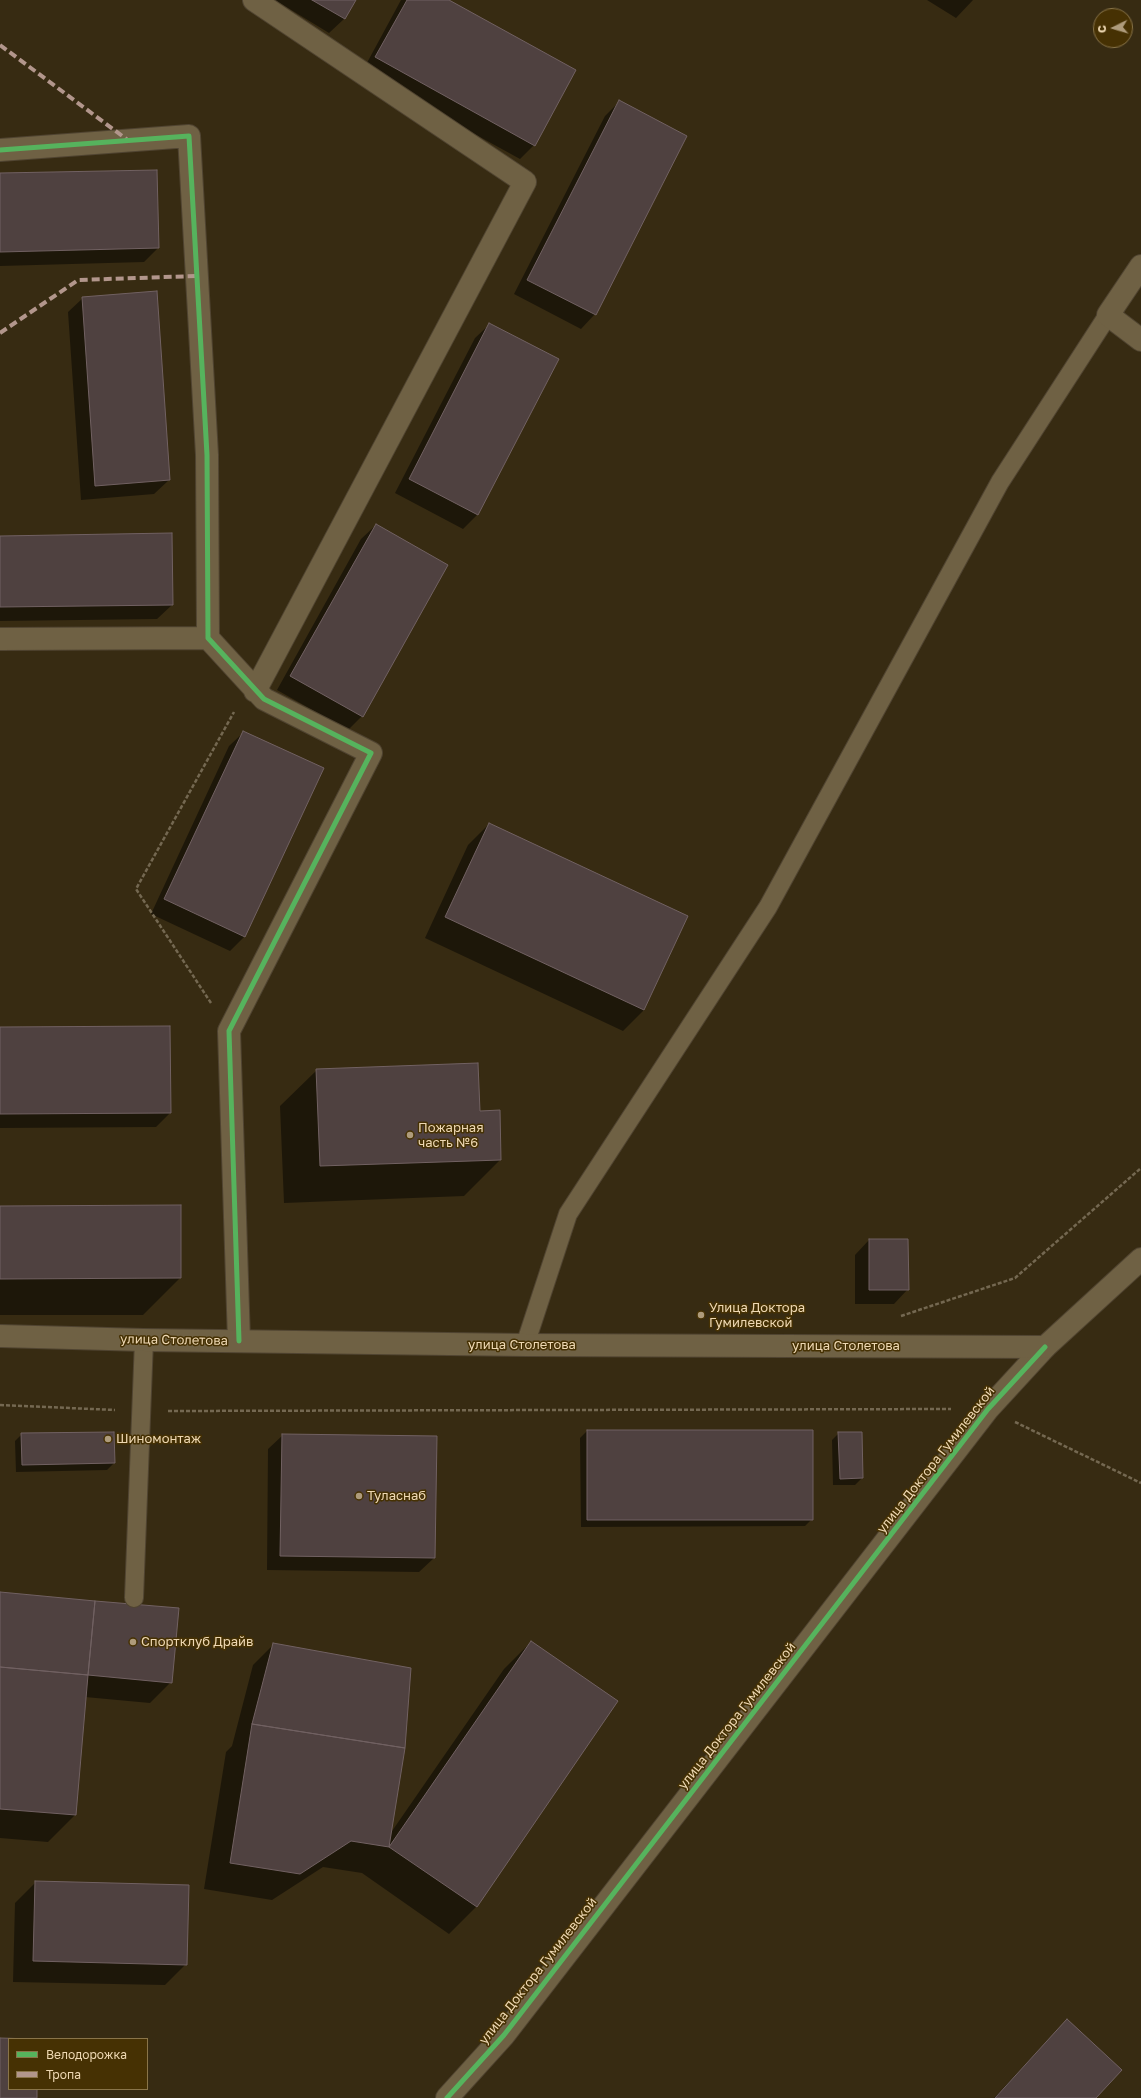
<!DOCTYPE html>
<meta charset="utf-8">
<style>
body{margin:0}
#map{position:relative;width:1141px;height:2098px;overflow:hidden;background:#372b12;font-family:"Golos Text",sans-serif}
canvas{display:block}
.legend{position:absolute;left:8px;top:2038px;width:140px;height:52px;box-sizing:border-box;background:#463103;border:1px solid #897449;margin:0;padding:5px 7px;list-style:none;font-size:12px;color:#eed8b3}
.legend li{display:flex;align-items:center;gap:8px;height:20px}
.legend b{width:20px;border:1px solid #897449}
.north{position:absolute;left:1093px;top:8px;width:40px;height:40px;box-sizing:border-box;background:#463103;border:1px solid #897449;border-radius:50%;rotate:265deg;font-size:11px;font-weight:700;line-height:16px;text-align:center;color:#eed8b3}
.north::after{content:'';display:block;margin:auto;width:14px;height:18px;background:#ae9b7b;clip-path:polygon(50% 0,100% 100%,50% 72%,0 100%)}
</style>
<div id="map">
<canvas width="1141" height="2098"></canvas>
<ul class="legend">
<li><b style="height:5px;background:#56b35d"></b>Велодорожка</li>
<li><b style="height:5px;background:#b2968c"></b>Тропа</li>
</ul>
<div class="north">С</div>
</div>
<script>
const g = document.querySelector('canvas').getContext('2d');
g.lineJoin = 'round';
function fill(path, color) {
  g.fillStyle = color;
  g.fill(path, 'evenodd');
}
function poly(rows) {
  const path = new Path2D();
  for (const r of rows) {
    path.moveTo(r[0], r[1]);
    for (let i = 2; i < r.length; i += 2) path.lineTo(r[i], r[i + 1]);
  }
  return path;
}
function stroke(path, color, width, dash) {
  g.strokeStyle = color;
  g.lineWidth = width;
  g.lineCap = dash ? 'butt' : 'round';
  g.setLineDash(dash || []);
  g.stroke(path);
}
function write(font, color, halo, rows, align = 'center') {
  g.font = font + ' "Golos Text",sans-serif';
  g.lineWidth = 3;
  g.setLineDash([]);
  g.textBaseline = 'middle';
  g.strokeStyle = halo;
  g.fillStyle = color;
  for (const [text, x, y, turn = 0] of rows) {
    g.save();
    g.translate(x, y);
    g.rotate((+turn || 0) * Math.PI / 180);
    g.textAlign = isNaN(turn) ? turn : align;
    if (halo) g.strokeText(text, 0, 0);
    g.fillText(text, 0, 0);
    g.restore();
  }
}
fill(poly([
 [275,0,355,0,344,19,329,33],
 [401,0,447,0,534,145,520,159,362,72],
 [927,0,973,0,956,18],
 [619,102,595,314,581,329,514,294,605,116],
 [156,171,158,248,144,262,0,266,0,174],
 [83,298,169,480,154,494,81,500,68,312],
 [490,324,558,359,477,515,463,529,395,493,475,338],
 [376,525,362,716,348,730,277,690,361,539],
 [0,537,172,605,157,619,0,621],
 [244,732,322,769,244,937,230,951,151,914,229,746],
 [489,824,644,1010,623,1031,425,938,468,845],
 [0,1028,170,1113,156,1127,0,1128],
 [317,1070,500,1160,464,1196,284,1203,280,1106],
 [0,1207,180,1278,143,1315,0,1315],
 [869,1240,908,1289,894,1304,855,1304,855,1255],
 [587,1431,812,1519,805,1526,581,1527,580,1438],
 [839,1433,862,1478,855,1485,833,1485,832,1440],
 [22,1434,114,1463,107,1470,16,1472,15,1441],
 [283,1435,436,1437,434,1558,419,1572,267,1570,268,1449],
 [0,1593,171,1682,150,1703,85,1697,75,1815,48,1842,0,1838],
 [531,1642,617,1701,476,1907,449,1934,362,1873,323,1867,272,1900,204,1889,226,1752,232,1746,253,1665,274,1644,390,1834,504,1669],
 [36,1882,186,1964,165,1985,13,1982,15,1903],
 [1067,2021,1095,2098,994,2098,1046,2042]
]), '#0007');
const building = poly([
 [312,0,356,0,345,19,312,0],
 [407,0,449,0,576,70,535,146,375,57,407,0],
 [619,100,687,136,596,315,527,280,619,100],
 [157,170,159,248,0,252,0,173,157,170],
 [157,291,170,480,95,486,82,297,157,291],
 [489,323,559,359,478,515,409,479,489,323],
 [376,524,448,565,363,717,290,676,376,524],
 [172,533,173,605,0,607,0,536,172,533],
 [243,731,324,768,245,937,164,899,243,731],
 [489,823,688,916,644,1010,445,917,489,823],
 [170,1026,171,1113,0,1114,0,1027,170,1026],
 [478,1063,480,1111,500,1110,501,1160,320,1166,316,1069,478,1063],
 [181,1205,181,1278,0,1279,0,1206,181,1205],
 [869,1239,908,1239,909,1290,869,1290,869,1239],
 [587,1430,813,1430,813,1520,587,1520,587,1430],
 [114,1432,115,1463,22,1465,21,1433,114,1432],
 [838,1432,862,1432,863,1478,840,1479,838,1432],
 [282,1434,437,1436,435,1558,280,1556,282,1434],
 [0,1592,95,1601,88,1675,0,1667,0,1592],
 [95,1601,179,1608,172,1683,88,1675,95,1601],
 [531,1641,618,1701,477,1907,389,1847,531,1641],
 [273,1643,411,1668,405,1748,252,1724,273,1643],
 [0,1667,88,1675,76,1815,0,1809,0,1667],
 [252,1724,405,1748,389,1847,351,1841,300,1874,230,1863,252,1724],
 [35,1881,189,1885,187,1965,33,1961,35,1881],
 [1067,2019,1122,2070,1096,2098,995,2098,1067,2019],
 [0,2038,32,2039,9,2039,9,2089,37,2089,37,2098,0,2098,0,2038]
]);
fill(building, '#4f4140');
stroke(building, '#716162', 1);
const service = poly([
 [525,1345,568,1214,768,907,1000,482,1108,315],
 [134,1598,144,1340]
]);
const minor = poly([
 [254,0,525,182,255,691],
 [0,150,189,136,207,455,208,638,264,699,371,753,229,1031,239,1341],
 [1141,266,1108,315,1141,340],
 [0,639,208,638],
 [447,2098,504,2035,988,1409,1045,1347]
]);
const secondary = poly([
 [0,1336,144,1340,525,1345,1045,1347,1141,1259]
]);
stroke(service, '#504431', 20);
stroke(minor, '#504431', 24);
stroke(secondary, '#504431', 24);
stroke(poly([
 [211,1003,136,889,234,712],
 [901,1316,1015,1278,1141,1168],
 [0,1405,115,1410],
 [168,1411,951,1409],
 [1015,1422,1141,1483]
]), '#746851', 2.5, [4, 2]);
stroke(service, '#6f6144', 18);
stroke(minor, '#6f6144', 22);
stroke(secondary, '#6f6144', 22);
stroke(poly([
 [0,45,129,141],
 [0,333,78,280,197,276]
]), '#b2968c', 4, [8, 4]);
stroke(poly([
 [0,150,189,136,207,455,208,638,264,699,371,753,229,1031,239,1341],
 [447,2098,504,2035,988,1409,1045,1347]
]), '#56b35d', 5);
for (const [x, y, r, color] of [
 [410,1135,4,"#ae9b7b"],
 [701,1315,4,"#ae9b7b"],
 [108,1439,4,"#ae9b7b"],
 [359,1496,4,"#ae9b7b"],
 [133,1642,4,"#ae9b7b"]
]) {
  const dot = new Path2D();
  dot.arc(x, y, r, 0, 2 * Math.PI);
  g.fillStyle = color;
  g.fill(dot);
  stroke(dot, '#463103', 1.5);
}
write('13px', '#eed8b3', '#463103', [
 ["Пожарная",418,1128],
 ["часть №6",418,1143],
 ["Улица Доктора",709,1308],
 ["Гумилевской",709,1323],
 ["Шиномонтаж",116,1439],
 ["Туласнаб",367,1496],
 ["Спортклуб Драйв",141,1642]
], 'left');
write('13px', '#eed8b3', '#463103', [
 ["улица Столетова",174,1340,1],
 ["улица Столетова",522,1345],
 ["улица Столетова",846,1346],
 ["улица Доктора Гумилевской",936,1460,-52],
 ["улица Доктора Гумилевской",737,1716,-52],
 ["улица Доктора Гумилевской",538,1971,-52]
]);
</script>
